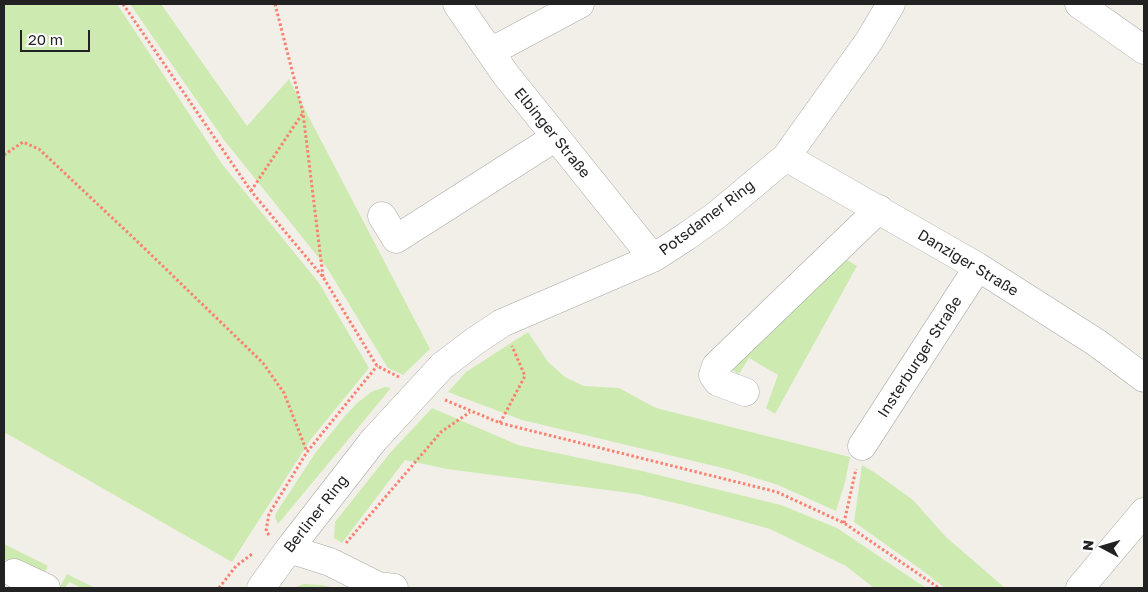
<!DOCTYPE html>
<meta charset="utf-8">
<style>
body{margin:0}
#map{position:relative;width:1148px;height:592px;overflow:hidden;background:#f2efe9;font-family:"Golos Text",sans-serif}
canvas{display:block}
.frame{position:absolute;inset:0;border:5px solid #222;pointer-events:none}
.north{position:absolute;left:1078px;top:522px;width:50px;height:50px;-webkit-text-stroke:4px #fff;paint-order:stroke;rotate:276deg;font-size:14px;font-weight:700;line-height:20px;text-align:center;color:#222}
.north::after{content:'';display:block;margin:auto;width:18px;height:22px;background:#222;clip-path:polygon(50% 0,100% 100%,50% 72%,0 100%)}
.scale{position:absolute;left:20px;top:30px;width:70px;height:22px;box-sizing:border-box;border:2px solid #222;border-top:0;padding-left:6px;font-size:15px;line-height:18px;white-space:nowrap;color:#222;-webkit-text-stroke:4px #fff;paint-order:stroke}
</style>
<div id="map">
<canvas width="1148" height="592"></canvas>
<div class="frame"></div>
<div class="north">N</div>
<div class="scale">20 m</div>
</div>
<script>
const g = document.querySelector('canvas').getContext('2d');
g.lineJoin = 'round';
function fill(path, color) {
  g.fillStyle = color;
  g.fill(path, 'evenodd');
}
function poly(rows) {
  const path = new Path2D();
  for (const r of rows) {
    path.moveTo(r[0], r[1]);
    for (let i = 2; i < r.length; i += 2) path.lineTo(r[i], r[i + 1]);
  }
  return path;
}
function stroke(path, color, width, dash) {
  g.strokeStyle = color;
  g.lineWidth = width;
  g.lineCap = dash ? 'butt' : 'round';
  g.setLineDash(dash || []);
  g.stroke(path);
}
function write(font, color, halo, rows, align = 'center') {
  g.font = font + ' "Golos Text",sans-serif';
  g.lineWidth = 4;
  g.setLineDash([]);
  g.textBaseline = 'middle';
  g.strokeStyle = halo;
  g.fillStyle = color;
  for (const [text, x, y, turn = 0] of rows) {
    g.save();
    g.translate(x, y);
    g.rotate((+turn || 0) * Math.PI / 180);
    g.textAlign = isNaN(turn) ? turn : align;
    if (halo) g.strokeText(text, 0, 0);
    g.fillText(text, 0, 0);
    g.restore();
  }
}
fill(poly([
 [4,4,117,4,222,164,319,283,369,368,311,439,232,562,4,432],
 [130,4,161,4,247,126,289,79,430,349,403,375,388,368,327,268,224,140],
 [839,255,857,266,775,414,766,408,778,375,749,358,739,374,726,366],
 [528,332,548,362,565,377,584,386,619,388,656,408,850,457,845,482,836,511,778,485,727,469,522,420,448,392,466,372],
 [385,387,391,388,278,524,275,517,276,513,316,452,344,417,356,404,371,392],
 [432,408,518,445,642,471,781,505,837,528,926,588,874,588,846,566,770,529,684,505,637,494,447,469,405,460,342,543,334,538,335,522,390,453],
 [862,465,877,474,913,500,946,537,1005,588,945,588,919,568,854,522],
 [4,544,48,566,42,579,4,559],
 [67,574,95,588,82,588,69,582,65,588,60,587],
 [304,584,322,585,335,588,292,588]
]), '#cdebb0');
const minor = poly([
 [457,4,506,75,653,258],
 [1079,4,1144,50],
 [490,52,580,4],
 [786,157,978,267,1097,343,1144,378],
 [382,216,396,239,556,137],
 [442,366,475,341,502,323,653,258,687,236,718,214,786,157,869,41,891,4],
 [745,392,718,382,713,375,716,366,879,209],
 [862,446,978,267],
 [289,549,330,562,378,586,394,588],
 [14,573,46,588],
 [261,588,289,549,373,441],
 [1080,588,1144,512]
]);
stroke(minor, '#a9a9a9', 29);
stroke(poly([
 [123,4,251,191,323,277,377,366,399,377],
 [275,4,303,113,323,277],
 [4,155,23,142,39,149,140,244,263,363,284,393,307,452],
 [251,191,302,114],
 [445,400,500,423,777,492,844,523,939,588],
 [500,423,525,376,512,346],
 [844,523,856,469],
 [269,535,266,531,269,514,307,452,377,366],
 [346,543,441,432,470,412],
 [219,588,236,566,252,554]
]), '#fa8072', 3, [2.5, 2.5]);
stroke(minor, '#fff', 28);
const minorBridge = poly([
 [373,441,442,366]
]);
stroke(minorBridge, '#a9a9a9', 29, []);
stroke(minorBridge, '#fff', 28);
write('15px', '#222', '#fff', [
 ["Elbinger Straße",552,133,51],
 ["Potsdamer Ring",707,218,-37],
 ["Danziger Straße",968,263,31],
 ["Insterburger Straße",920,357,-57],
 ["Berliner Ring",316,514,-52]
]);
</script>
